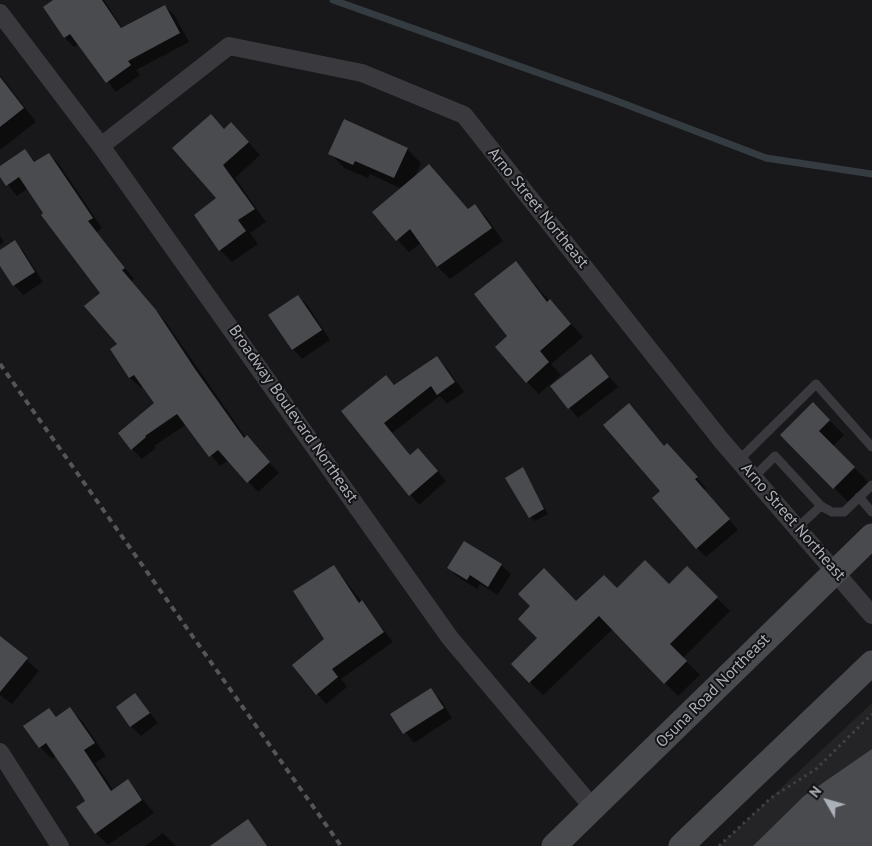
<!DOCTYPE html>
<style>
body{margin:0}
#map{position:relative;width:872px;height:846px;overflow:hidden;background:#18181a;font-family:"PT Sans",sans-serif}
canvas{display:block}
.north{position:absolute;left:802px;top:776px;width:50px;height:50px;-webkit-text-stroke:4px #131315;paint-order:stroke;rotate:308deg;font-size:14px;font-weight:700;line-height:20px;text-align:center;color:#acb0b8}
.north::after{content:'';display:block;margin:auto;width:18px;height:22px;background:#acb0b8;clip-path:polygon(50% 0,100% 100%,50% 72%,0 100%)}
</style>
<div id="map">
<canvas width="872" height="846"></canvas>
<div class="north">N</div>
</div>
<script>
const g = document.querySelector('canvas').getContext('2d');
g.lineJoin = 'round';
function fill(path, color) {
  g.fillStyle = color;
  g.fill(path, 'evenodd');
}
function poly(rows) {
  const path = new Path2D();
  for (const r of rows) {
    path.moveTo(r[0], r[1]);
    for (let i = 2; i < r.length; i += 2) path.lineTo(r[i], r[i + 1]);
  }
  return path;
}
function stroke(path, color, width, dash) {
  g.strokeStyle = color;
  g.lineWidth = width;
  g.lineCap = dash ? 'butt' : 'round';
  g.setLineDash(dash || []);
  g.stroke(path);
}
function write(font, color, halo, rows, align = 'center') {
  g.font = font + ' "PT Sans",sans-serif';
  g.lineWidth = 4;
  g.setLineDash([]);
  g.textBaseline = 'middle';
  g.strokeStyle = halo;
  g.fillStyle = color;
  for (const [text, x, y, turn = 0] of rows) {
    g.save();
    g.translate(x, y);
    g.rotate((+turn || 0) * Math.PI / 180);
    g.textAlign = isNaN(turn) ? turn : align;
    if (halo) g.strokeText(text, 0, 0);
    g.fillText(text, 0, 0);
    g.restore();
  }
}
fill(poly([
 [872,703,872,846,719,846]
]), '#242427');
fill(poly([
 [55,0,104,0,123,29,165,6,175,16,189,42,136,70,140,75,116,92,79,44,74,47,65,38,45,7],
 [0,75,36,122,0,150],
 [211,116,225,129,243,136,260,155,235,178,266,222,250,233,258,244,232,262,220,250],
 [407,149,421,163,415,177,429,166,468,210,475,205,487,218,503,241,450,279,438,267,421,243,409,252,373,213,402,189,370,174,368,178,344,168,330,153],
 [25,150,36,163,49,154,59,164,102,228,97,232,134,279,131,281,165,321,246,438,279,473,258,492,229,460,220,466,187,424,154,446,156,448,142,459,132,449,156,404,143,386,141,388,130,378,111,349,118,344,101,293,28,188,17,196,0,175,0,167],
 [0,236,4,242,0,245],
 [15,242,24,252,43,282,23,295,14,285,0,263,0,251],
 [515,263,583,337,551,364,561,375,539,394,527,382,509,336],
 [298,296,308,306,330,340,302,359,293,349],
 [591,356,618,387,578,418,552,387],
 [437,357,446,367,464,392,447,404,440,396,392,433,411,456,427,459,446,481,419,505,342,411,386,377,395,386],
 [813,404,844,435,833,446,868,482,848,502,782,435],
 [665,447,676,455,706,488,704,490,738,530,706,557,697,548,662,491],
 [522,469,548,514,535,521,530,517],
 [501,565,511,574,498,595,480,584,477,589,458,577,449,568],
 [334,566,393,642,341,679,347,687,326,704,317,694,326,640],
 [687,568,730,611,683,658,700,675,678,696,613,629,543,695,530,682,576,603,617,589,669,586],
 [0,637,39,671,12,704,0,695],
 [430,690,440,699,452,718,414,743,392,715],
 [135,694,158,723,141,736,131,726],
 [49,709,57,717,70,709,82,721,106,756,95,763,114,791,128,781,154,813,108,845,96,833,87,801,57,756,52,759,40,747],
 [163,833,176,846,145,846]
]), '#0007');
stroke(poly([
 [333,0,609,98,766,158,872,174]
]), '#343b41', 7);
fill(poly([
 [53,0,102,0,121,28,165,5,180,33,128,61,131,65,106,83,70,34,64,38,43,7],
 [0,77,24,108,0,127],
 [211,114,224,129,231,122,249,142,223,165,255,209,238,220,246,231,219,251,194,215,216,198,172,148],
 [344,119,408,148,394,178,355,161,353,165,328,154],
 [25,149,34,162,49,153,93,218,88,221,125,268,122,270,156,310,195,369,244,438,247,435,270,462,247,483,218,450,209,457,177,414,145,436,146,437,131,450,118,433,154,403,134,375,129,378,110,349,117,344,84,306,100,293,41,215,43,213,19,177,6,186,0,177,0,166],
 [429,164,468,209,475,204,492,228,437,267,410,229,396,241,372,212],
 [15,240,35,272,13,286,0,266,0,250],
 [516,261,547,302,550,299,571,324,540,351,549,362,526,383,495,347,507,336,474,294],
 [298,295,322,330,292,350,268,315],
 [591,354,609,377,568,409,550,386],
 [437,356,455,382,437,395,431,386,384,423,410,455,418,448,438,471,409,496,341,411,386,375,394,385],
 [813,402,830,420,819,431,855,467,833,489,780,435],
 [629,403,664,446,667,443,698,477,695,479,730,519,696,549,652,498,660,491,603,425],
 [523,467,544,509,529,518,505,478],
 [464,541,502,564,488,587,470,575,467,580,447,568],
 [645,560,669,584,687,566,718,597,670,644,687,661,664,684,599,616,529,683,511,664,537,638,518,619,530,606,518,594,544,568,576,601,604,575,617,588],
 [334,565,359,603,362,600,384,632,332,669,338,677,316,695,292,665,324,639,293,591],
 [0,636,28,658,0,692],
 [431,688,444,708,403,734,390,714],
 [135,693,150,713,130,727,116,707],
 [70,707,95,743,84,750,111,791,128,779,142,800,95,834,76,807,85,801,77,788,46,743,39,748,23,726,49,708,56,717],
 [872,749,872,846,753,846,804,796],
 [248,819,267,846,210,846]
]), '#4a4b4f');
stroke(poly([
 [719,846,771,798,816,769,872,714]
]), '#404145', 3, [2.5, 4]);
stroke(poly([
 [739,460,816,384,872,447],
 [754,477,775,456,821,506],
 [859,497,872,512],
 [798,527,821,506,832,512,844,512,872,485]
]), '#3a3a3e', 9);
stroke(poly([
 [0,13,101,146,450,638,594,809],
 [101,146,229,46,362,73,464,115,721,440,872,615],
 [0,752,60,846]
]), '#3a3a3e', 18);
stroke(poly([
 [554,846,872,536],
 [681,846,872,663]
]), '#484a4e', 25);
stroke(poly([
 [0,364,341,846]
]), '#535559', 4, [6, 5]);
write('16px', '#acb0b8', '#131315', [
 ["Arno Street Northeast",538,208,51],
 ["Broadway Boulevard Northeast",293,414,55],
 ["Arno Street Northeast",793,522,49],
 ["Osuna Road Northeast",713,691,-45]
]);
</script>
